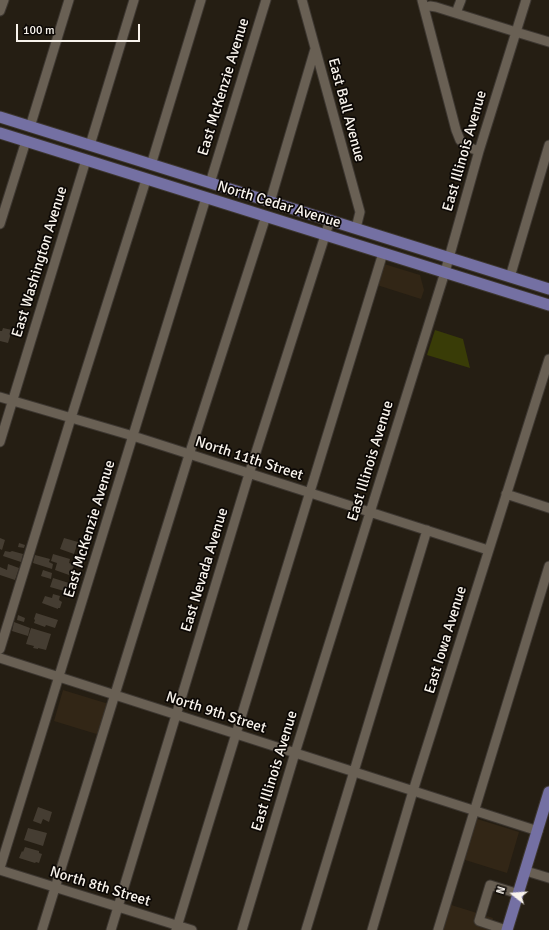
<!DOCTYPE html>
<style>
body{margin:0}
#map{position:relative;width:549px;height:930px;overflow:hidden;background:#251e13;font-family:Signika,sans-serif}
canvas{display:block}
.north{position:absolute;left:493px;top:874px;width:40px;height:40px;-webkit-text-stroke:3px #0c0805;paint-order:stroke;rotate:287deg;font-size:11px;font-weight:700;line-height:16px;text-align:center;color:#f8f3ec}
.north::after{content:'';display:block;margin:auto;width:14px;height:18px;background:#f8f3ec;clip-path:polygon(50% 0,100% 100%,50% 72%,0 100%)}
.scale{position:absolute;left:16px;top:24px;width:124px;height:18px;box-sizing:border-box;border:2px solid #f8f3ec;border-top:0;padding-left:5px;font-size:12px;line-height:14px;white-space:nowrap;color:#f8f3ec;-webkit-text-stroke:3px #0c0805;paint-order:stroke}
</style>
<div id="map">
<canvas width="549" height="930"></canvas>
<div class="north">N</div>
<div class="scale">100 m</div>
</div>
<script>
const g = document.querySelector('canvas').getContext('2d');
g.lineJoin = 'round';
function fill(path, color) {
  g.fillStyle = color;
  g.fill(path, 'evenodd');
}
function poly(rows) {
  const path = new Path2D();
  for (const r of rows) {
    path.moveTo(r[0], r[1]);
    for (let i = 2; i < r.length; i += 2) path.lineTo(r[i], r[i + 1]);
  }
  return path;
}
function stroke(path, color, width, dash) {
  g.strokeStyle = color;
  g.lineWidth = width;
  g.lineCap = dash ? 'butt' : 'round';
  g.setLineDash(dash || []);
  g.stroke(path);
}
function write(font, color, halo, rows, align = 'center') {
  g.font = font + ' Signika,sans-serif';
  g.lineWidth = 3.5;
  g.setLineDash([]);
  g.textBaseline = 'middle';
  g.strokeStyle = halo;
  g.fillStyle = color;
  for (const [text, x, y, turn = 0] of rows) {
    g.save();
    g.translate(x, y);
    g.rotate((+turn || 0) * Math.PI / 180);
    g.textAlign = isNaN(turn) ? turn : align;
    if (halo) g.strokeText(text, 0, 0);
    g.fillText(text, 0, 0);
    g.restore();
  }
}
fill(poly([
 [384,264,420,275,424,290,421,299,377,285],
 [63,690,112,705,103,736,54,721],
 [474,818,519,832,507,873,462,859],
 [448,904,493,918,490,930,440,930]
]), '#322616');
fill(poly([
 [435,330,463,339,470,368,427,355]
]), '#393c07');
fill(poly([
 [3,328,12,330,8,343,0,341,0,331,2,331],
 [0,538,5,540,2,550,0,549],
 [64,538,78,542,74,554,60,549],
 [19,543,25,545,24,548,18,547],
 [5,551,10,552,12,551,23,554,21,562,3,556],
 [53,554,70,559,69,563,74,565,72,572,70,571,69,575,55,570,57,563,51,561],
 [35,555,50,559,49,562,53,564,52,569,33,563],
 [8,564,19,568,15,580,0,575,0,567,7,570],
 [43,570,52,573,51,579,41,576],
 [53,578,69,583,67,589,65,588,64,591,50,587],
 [53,594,60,596,59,600,62,602,60,608,58,608,58,609,42,603,45,596,52,598],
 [36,613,58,620,55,628,46,625,45,627,34,623,35,620,34,619],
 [18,615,25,618,24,622,17,620],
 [14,622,30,628,28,636,12,631],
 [31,628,51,634,46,650,38,648,38,649,33,648,34,646,26,644],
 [38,807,52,812,49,822,43,819,41,824,33,821],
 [28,828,47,833,43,846,24,840],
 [25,847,39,851,39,853,42,854,39,863,36,862,35,863,19,858,22,851,23,852]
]), '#453d32');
const minor = poly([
 [302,0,360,212,356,228],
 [422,0,456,130,460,140,466,146,473,149,479,151],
 [424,8,430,6,436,7,516,32,549,42],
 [0,11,4,0],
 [456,13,461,0],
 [30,127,69,0],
 [90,145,134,0],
 [151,165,201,0],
 [210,183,266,0],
 [270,202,315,49],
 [0,224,26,141],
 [510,277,549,145],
 [0,397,133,436,488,550],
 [0,442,86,160],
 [506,494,549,508],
 [0,649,71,418,146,180],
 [0,658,538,831],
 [0,868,206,198],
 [0,870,192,930],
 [526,871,549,878],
 [42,930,189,455,266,216],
 [111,930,249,474,330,220],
 [176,930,383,253],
 [242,930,295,753,445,272,479,151,526,0],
 [306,930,427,530],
 [372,930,413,791,549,359],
 [438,930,549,566],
 [506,930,479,921,490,885,519,894]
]);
const major = poly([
 [0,117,549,289],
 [0,133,549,305],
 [507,930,549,792]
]);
stroke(minor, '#3d3731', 11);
stroke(major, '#3d3731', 13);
stroke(minor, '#696054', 9);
stroke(major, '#7470a3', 11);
write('15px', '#f8f3ec', '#0c0805', [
 ["East McKenzie Avenue",224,87,-73],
 ["East Ball Avenue",346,110,75],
 ["East Illinois Avenue",465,151,-74],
 ["North Cedar Avenue",279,205,17],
 ["East Washington Avenue",40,262,-73],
 ["North 11th Street",249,459,18],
 ["East Illinois Avenue",371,461,-73],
 ["East McKenzie Avenue",90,529,-73],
 ["East Nevada Avenue",205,570,-73],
 ["East Iowa Avenue",446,640,-73],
 ["North 9th Street",216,713,18],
 ["East Illinois Avenue",275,771,-73],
 ["North 8th Street",100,887,17]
]);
</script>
